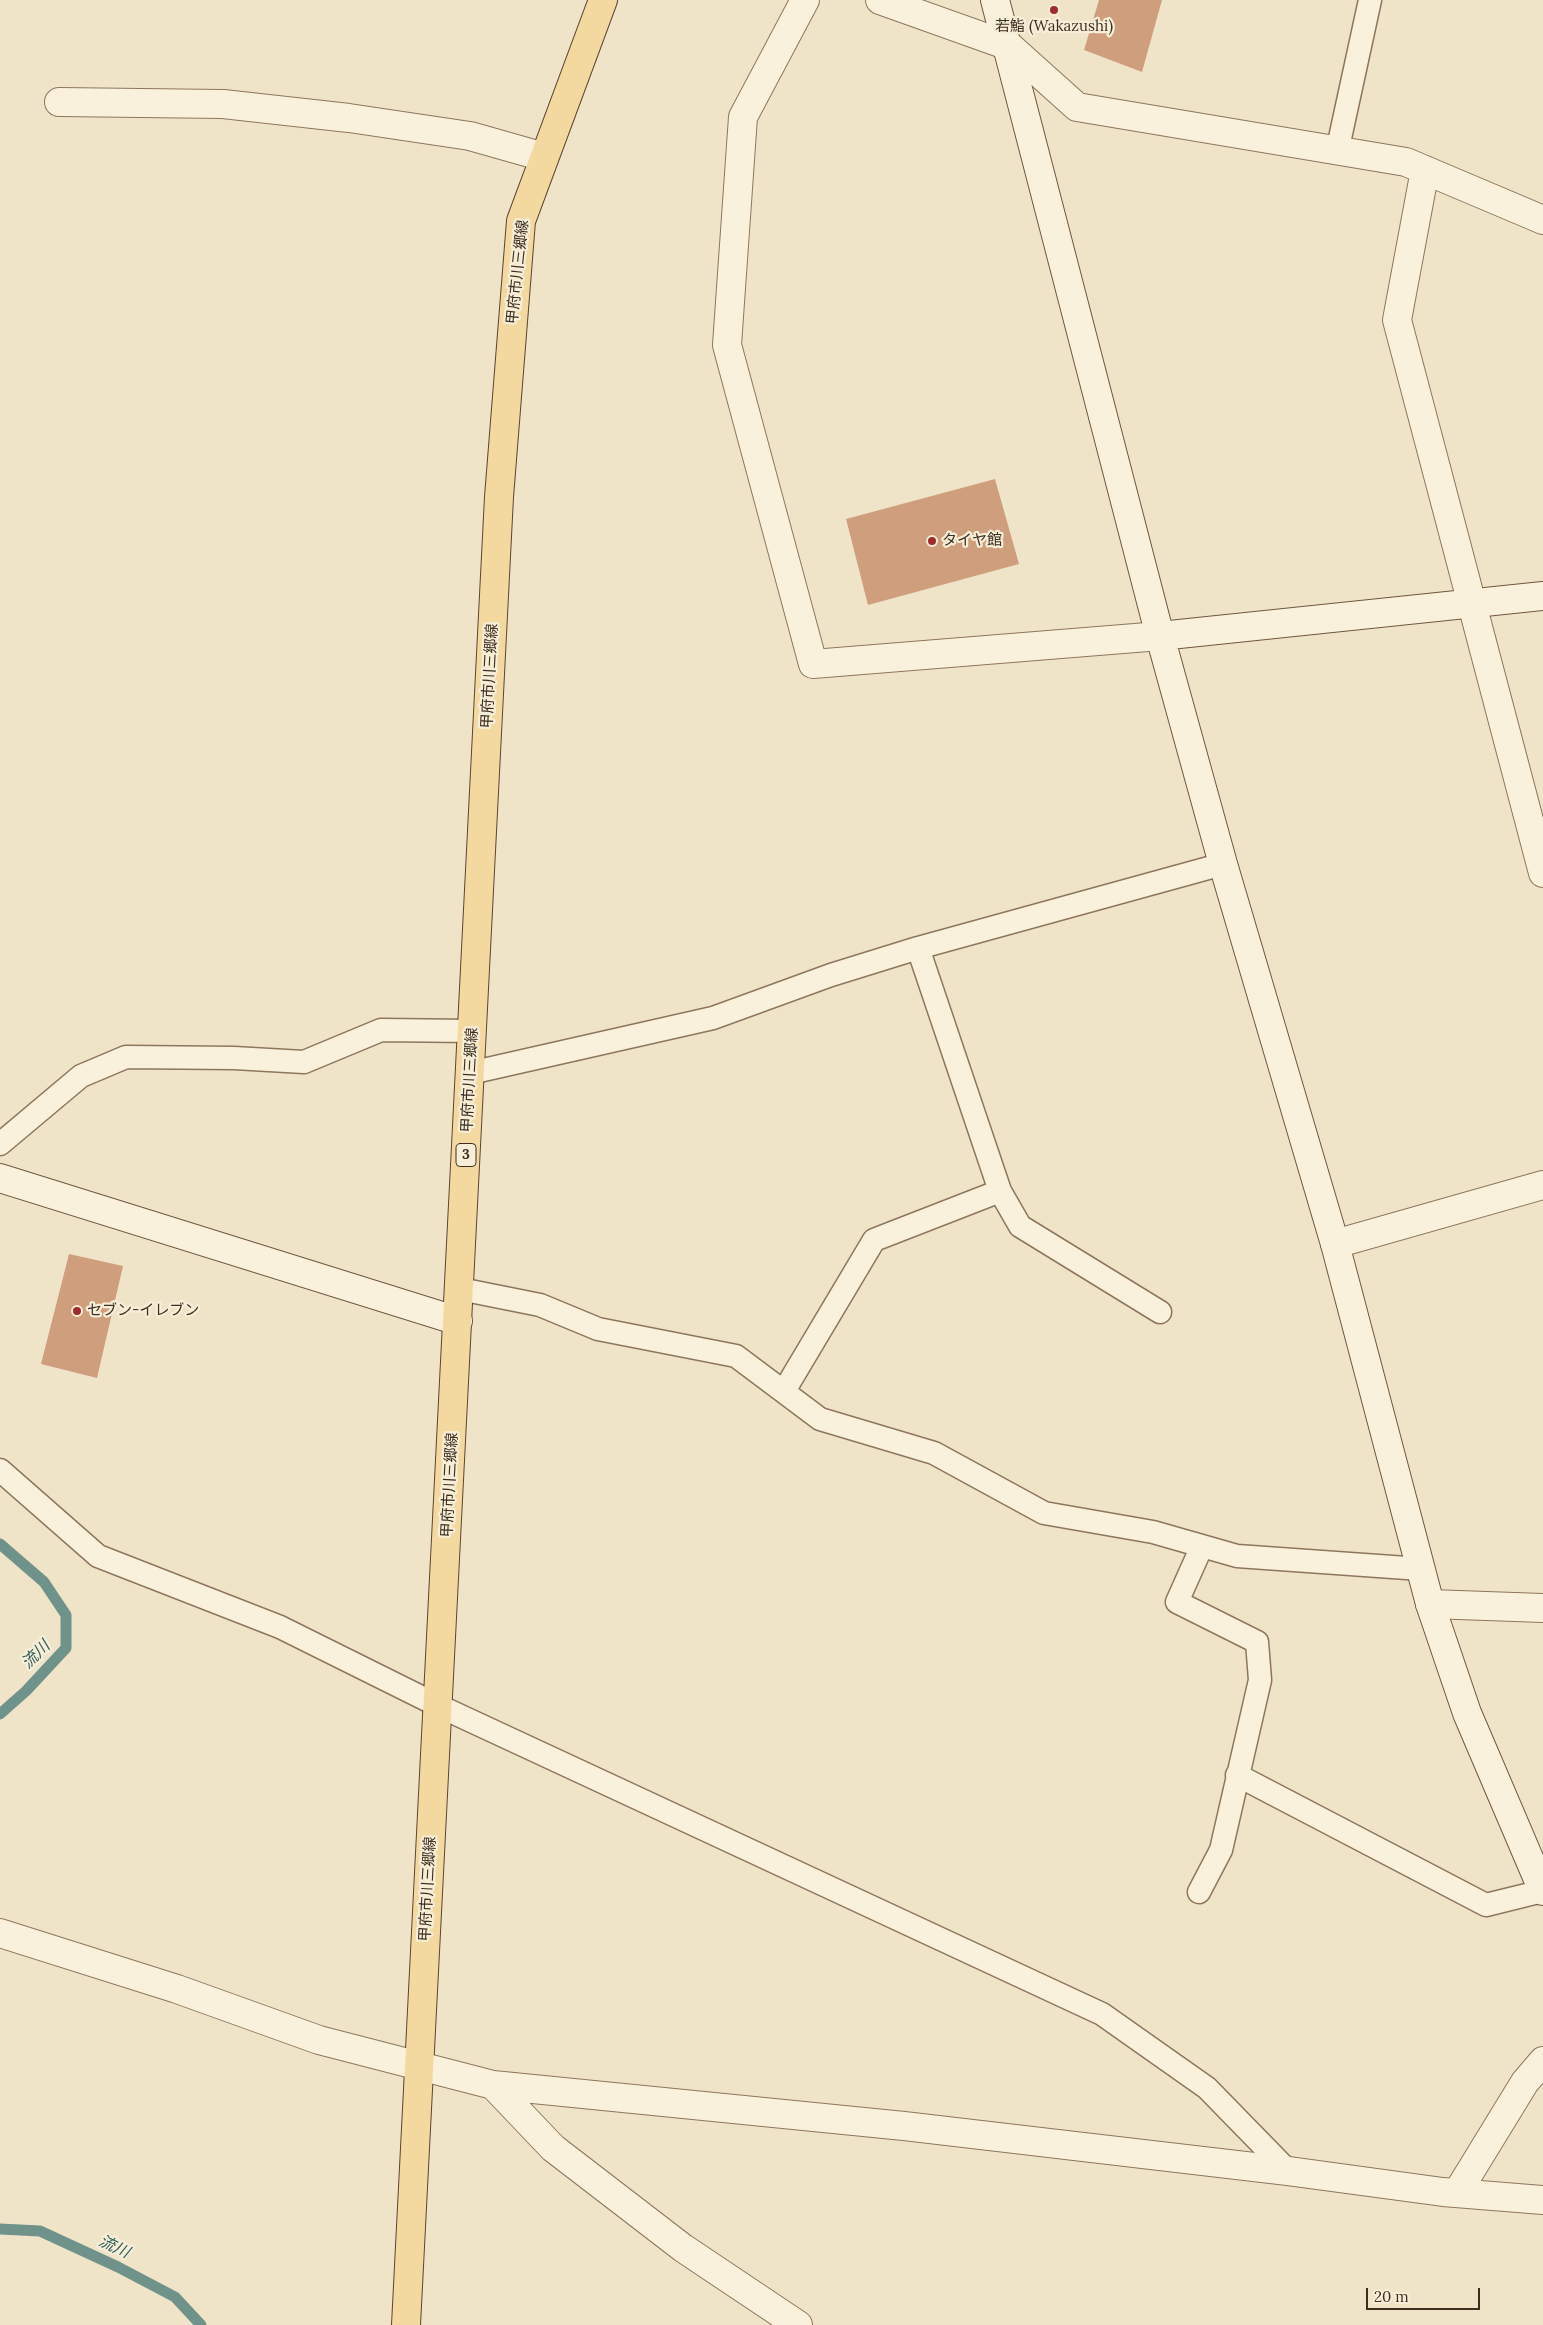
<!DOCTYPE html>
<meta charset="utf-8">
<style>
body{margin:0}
#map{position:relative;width:1543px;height:2325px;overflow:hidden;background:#f0e4c8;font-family:Lora,serif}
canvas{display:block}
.scale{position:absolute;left:1366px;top:2288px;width:114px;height:22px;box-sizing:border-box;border:2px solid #3d2e20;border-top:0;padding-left:6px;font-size:15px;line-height:18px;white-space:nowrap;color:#3d2e20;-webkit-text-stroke:4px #f7eed8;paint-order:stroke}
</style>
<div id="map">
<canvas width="1543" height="2325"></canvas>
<div class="scale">20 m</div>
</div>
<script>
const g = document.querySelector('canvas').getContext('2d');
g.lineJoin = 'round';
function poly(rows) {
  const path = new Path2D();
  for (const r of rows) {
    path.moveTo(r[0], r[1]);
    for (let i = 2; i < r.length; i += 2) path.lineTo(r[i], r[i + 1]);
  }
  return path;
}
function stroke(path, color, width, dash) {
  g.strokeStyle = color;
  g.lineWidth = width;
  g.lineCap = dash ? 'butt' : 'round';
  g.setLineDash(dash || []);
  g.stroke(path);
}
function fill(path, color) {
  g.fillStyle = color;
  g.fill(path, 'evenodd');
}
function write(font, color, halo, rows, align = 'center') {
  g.font = font + ' Lora,"Noto Sans JP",serif';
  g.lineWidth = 4.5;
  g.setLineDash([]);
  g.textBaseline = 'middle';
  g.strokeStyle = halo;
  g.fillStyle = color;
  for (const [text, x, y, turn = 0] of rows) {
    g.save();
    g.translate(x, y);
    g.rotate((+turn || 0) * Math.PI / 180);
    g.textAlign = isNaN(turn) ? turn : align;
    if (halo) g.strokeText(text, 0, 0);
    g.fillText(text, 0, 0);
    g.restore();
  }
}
stroke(poly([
 [0,1544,44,1582,66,1615,66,1648,26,1691,0,1714],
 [0,2229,40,2231,118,2267,175,2297,201,2325]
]), '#6f938a', 11);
fill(poly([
 [1099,0,1162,0,1142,72,1084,50],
 [995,479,1019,564,868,605,846,519],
 [69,1254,123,1266,97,1378,41,1364]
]), '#cf9f7d');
const lane = poly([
 [1337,152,1370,0],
 [918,948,1000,1191,1020,1226,1160,1312],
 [470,1073,713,1018,831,975,918,948,1223,864],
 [0,1144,81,1076,126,1057,234,1058,304,1062,381,1030,473,1031],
 [460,1289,540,1305,598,1329,736,1356,820,1419,934,1453,1044,1513,1153,1532,1237,1556,1421,1569],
 [784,1391,874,1240,1000,1191],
 [0,1470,98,1556,280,1627,439,1706,1102,2014,1207,2088,1288,2171],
 [1237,1775,1486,1905,1543,1891],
 [1199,1892,1221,1850,1260,1680,1257,1642,1177,1602,1202,1546]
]);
const street = poly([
 [805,0,743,117,727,345,813,664,1160,636],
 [880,0,1009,46,1077,107,1406,162,1543,220],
 [59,102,223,104,349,118,470,136,544,157],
 [1425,170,1397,320,1543,873],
 [1335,1244,1543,1185],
 [1430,1604,1543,1608],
 [0,1933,177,1989,319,2040,493,2085,904,2126,1288,2171,1443,2192,1543,2200],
 [493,2085,553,2148,683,2248,798,2325],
 [1457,2193,1525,2082,1543,2061]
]);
const secondary = poly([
 [995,0,1160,636,1223,864,1335,1244,1430,1604,1467,1713,1543,1891],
 [1160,636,1543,596],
 [0,1178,458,1321]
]);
const primary = poly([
 [406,2325,499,497,521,221,603,0]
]);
stroke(lane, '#8d765c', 25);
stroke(street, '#8d765c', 30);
stroke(secondary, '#6f573f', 30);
stroke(primary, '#5b4430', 30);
stroke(lane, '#faf1dc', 22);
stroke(street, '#faf1dc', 28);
stroke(secondary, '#faf1dc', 28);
stroke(primary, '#f3d9a0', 28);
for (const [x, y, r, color] of [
 [1054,10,5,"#9e2a2b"],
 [932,541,5,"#9e2a2b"],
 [77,1311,5,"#9e2a2b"]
]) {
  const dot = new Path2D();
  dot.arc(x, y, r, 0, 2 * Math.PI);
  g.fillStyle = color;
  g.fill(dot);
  stroke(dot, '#f7eed8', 2);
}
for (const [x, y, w] of [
 [466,1155,20]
]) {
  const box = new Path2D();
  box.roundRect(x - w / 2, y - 11.5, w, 23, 4);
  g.fillStyle = '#f7eed8';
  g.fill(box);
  stroke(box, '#3d2e20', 1);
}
write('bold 14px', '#3d2e20', null, [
 ["3",466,1155]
]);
write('15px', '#3d2e20', '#f7eed8', [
 ["若鮨 (Wakazushi)",1054,27,"center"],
 ["タイヤ館",942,541],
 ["セブン-イレブン",87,1311]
], 'left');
write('15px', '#3d2e20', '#f7eed8', [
 ["甲府市川三郷線",518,272,-84],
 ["甲府市川三郷線",490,676,-87],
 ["甲府市川三郷線",470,1080,-87],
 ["甲府市川三郷線",450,1485,-87],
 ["甲府市川三郷線",428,1889,-87]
]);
write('italic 16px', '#2f5d5a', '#f7eed8', [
 ["流川",36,1655,-45],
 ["流川",114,2247,25]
]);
</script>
